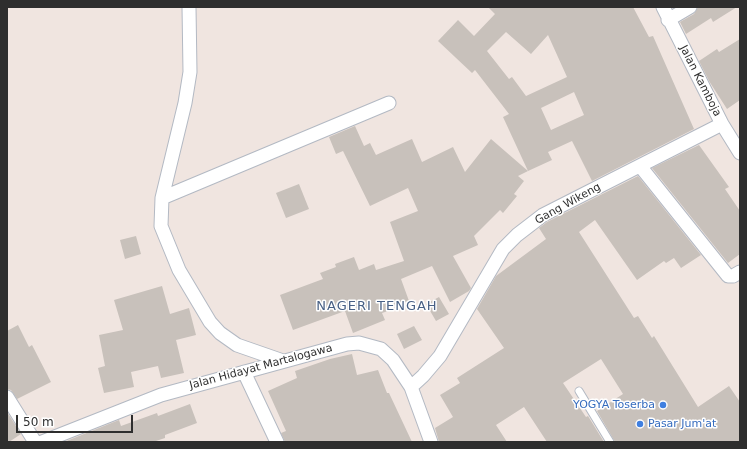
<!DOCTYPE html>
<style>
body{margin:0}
#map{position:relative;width:747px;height:449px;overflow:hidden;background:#f0e5e0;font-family:"DejaVu Sans",sans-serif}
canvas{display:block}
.frame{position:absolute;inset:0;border:8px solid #2e2e2e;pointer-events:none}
.scale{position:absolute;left:16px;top:415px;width:117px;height:18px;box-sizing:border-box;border:2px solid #2e2e2e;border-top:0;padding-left:5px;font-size:12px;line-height:14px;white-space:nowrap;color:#2e2e2e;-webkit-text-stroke:3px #fff;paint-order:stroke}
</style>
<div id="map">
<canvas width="747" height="449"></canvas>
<div class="frame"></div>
<div class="scale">50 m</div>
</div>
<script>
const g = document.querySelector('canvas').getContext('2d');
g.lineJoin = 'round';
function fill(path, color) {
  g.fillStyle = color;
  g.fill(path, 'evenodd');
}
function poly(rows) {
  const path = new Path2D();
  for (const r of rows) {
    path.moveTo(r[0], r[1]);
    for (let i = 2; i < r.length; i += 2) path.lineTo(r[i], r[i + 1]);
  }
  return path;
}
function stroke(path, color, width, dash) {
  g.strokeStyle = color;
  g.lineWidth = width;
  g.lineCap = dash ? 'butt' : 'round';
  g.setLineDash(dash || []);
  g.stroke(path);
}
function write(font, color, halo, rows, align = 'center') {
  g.font = font + ' "DejaVu Sans",sans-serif';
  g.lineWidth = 3;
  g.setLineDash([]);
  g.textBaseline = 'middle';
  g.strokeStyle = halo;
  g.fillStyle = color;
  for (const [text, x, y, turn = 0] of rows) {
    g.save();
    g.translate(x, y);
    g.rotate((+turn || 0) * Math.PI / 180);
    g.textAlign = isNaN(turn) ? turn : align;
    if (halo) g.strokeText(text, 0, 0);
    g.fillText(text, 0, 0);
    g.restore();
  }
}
fill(poly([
 [488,7,633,7,649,37,653,36,694,129,592,181,572,141,548,152,552,160,528,171,503,117,509,114,475,70,472,73,438,41,458,20,474,36,495,14],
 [506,32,531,54,548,35,567,77,526,96,512,77,509,79,487,51],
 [574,92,584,115,551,130,541,108],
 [698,7,737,7,713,22,711,18,686,34,680,22,694,14],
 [740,39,740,100,727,109,709,81,699,61,717,49,719,52],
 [355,126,364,146,370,143,376,155,412,139,422,162,453,147,465,172,491,139,528,171,518,176,524,181,514,194,517,196,503,213,500,210,474,236,478,245,453,256,471,288,469,291,450,302,432,266,401,279,409,301,390,307,391,310,382,313,385,320,353,333,345,311,293,330,280,295,323,279,320,273,336,267,335,264,354,257,359,270,374,264,376,270,404,261,390,222,418,211,408,188,370,206,343,151,336,154,329,137],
 [699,145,729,187,725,189,740,211,740,254,728,263,652,168],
 [638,176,701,255,681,268,674,258,666,263,664,261,637,280,595,220,579,232,634,318,638,316,652,338,654,336,698,407,729,386,740,402,740,442,615,442,597,411,623,394,601,359,563,383,586,417,588,416,604,442,547,442,524,407,496,425,507,442,439,442,435,428,453,417,440,395,460,383,457,378,504,348,477,309,496,276,546,239,539,228,547,222],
 [299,184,309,209,286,218,276,193],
 [136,236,141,254,125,259,120,240],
 [162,286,170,314,189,308,196,335,176,340,184,373,161,378,158,366,131,372,134,387,104,393,98,368,105,366,99,335,123,330,114,300],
 [439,297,449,314,436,321,426,304],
 [18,325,29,347,32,345,51,382,17,399,11,390,7,389,7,331],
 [414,326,422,340,404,349,397,334],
 [352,354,357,375,378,370,387,393,389,393,412,442,285,442,281,433,286,431,268,391,297,378,295,371,330,359],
 [190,404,197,423,165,435,165,438,153,442,64,442,119,420,121,426,157,413,158,416],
 [7,412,21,434,9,442,7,442]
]), '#c8c1bb');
const service = poly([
 [579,391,610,442]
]);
const minor = poly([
 [189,7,190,72,185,103,162,198,161,226,179,270,210,322,220,333,237,345,283,361],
 [663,7,722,124,740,153],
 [668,20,690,7],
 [640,166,728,276,733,276,740,272],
 [162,198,389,103],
 [244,372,277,442],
 [411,387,423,376,440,356,503,249,517,235,543,215,722,124],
 [7,397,35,442],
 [42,442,161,395,347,344,359,343,381,349,393,360,411,387,431,442]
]);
stroke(service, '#b3b9c3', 9);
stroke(minor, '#b3b9c3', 15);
stroke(service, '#fff', 7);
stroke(minor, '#fff', 13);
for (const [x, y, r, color] of [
 [663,405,4,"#3f7fe0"],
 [640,424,4,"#3f7fe0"]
]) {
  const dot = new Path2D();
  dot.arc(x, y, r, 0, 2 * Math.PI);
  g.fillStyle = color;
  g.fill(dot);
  stroke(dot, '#fff', 1.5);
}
write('11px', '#2e2e2e', '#fff', [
 ["Jalan Kamboja",700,81,63],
 ["Gang Wikeng",568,204,-29],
 ["Jalan Hidayat Martalogawa",261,367,-15]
]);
write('11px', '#366cbe', '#fff', [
 ["YOGYA Toserba",655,405],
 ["Pasar Jum'at",648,424,"left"]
], 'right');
g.letterSpacing = '1px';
write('13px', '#486085', '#fff', [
 ["NAGERI TENGAH",377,307]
]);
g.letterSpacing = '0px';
</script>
